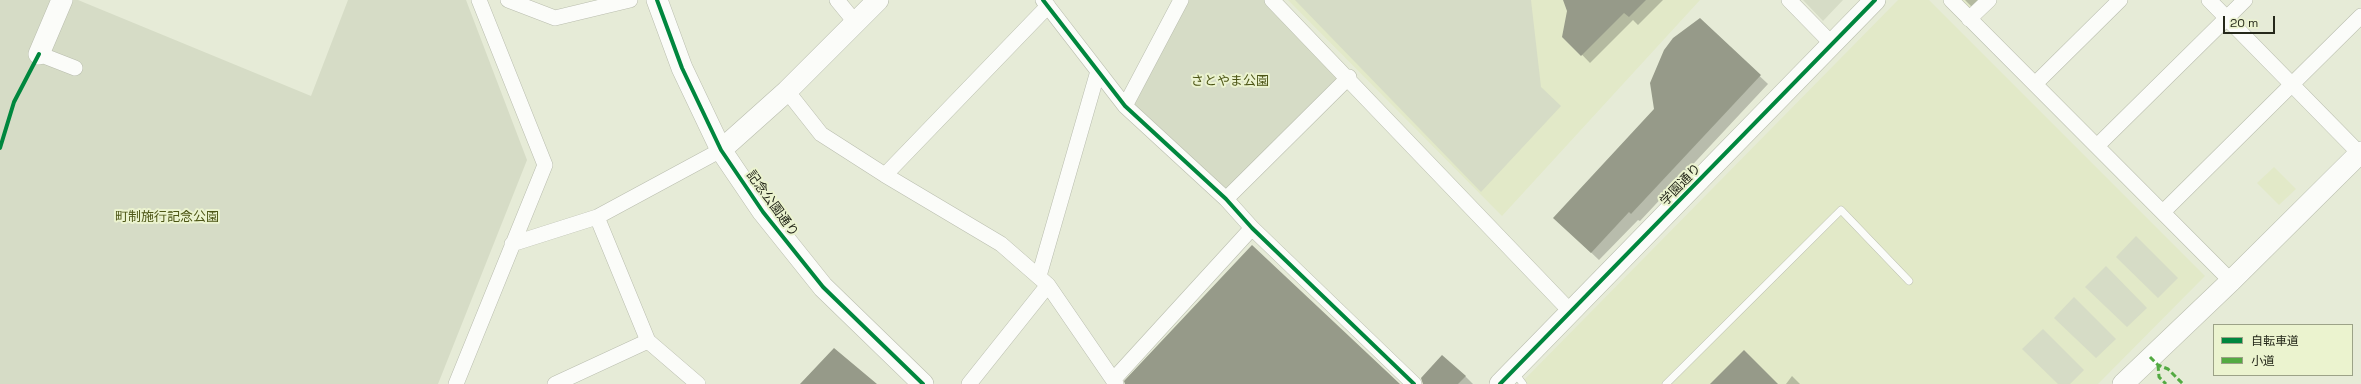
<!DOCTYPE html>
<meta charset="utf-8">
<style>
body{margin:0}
#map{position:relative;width:2361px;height:384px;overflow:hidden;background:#e6ebd7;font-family:"Space Grotesk","Noto Sans JP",sans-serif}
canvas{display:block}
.legend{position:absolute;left:2213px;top:324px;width:140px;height:52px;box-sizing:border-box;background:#ebf3cf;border:1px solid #9ca287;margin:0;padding:5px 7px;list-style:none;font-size:12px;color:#25281a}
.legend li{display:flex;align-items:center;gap:8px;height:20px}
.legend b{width:20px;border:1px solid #9ca287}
.scale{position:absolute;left:2223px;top:16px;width:52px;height:18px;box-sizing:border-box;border:2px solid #25281a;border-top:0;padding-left:5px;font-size:12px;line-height:14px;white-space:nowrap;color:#25281a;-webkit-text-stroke:3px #ebf3cf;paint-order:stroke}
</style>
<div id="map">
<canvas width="2361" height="384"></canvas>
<ul class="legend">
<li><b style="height:5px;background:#00873e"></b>自転車道</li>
<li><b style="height:5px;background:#53aa42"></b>小道</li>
</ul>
<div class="scale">20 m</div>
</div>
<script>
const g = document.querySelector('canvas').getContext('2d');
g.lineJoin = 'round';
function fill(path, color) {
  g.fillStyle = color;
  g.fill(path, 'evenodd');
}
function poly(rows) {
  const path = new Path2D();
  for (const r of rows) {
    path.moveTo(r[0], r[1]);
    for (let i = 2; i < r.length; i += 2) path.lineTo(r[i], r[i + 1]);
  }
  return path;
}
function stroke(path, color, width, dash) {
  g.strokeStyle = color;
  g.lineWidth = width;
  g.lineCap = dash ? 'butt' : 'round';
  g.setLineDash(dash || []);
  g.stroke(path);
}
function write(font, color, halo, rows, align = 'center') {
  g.font = font + ' "Space Grotesk","Noto Sans JP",sans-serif';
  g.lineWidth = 4;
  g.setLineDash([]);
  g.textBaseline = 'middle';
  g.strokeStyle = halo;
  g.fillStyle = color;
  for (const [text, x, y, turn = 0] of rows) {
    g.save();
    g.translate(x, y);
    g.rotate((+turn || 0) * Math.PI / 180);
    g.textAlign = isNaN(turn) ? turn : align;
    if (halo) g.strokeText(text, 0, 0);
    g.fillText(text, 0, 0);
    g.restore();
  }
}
fill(poly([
 [1288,0,1700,0,1502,216],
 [1898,0,1929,0,2205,276,2098,384,1520,384],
 [1959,0,1981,0,1970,11],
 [2274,167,2296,189,2279,205,2257,183]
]), '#e2e9c8');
fill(poly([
 [0,0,78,0,311,96,348,0,466,0,527,160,438,384,0,384],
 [1181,0,1272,0,1349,77,1226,199,1125,106],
 [1295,0,1531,0,1541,87,1561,106,1481,192],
 [1803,0,1843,0,1823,21],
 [2136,236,2178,278,2158,298,2116,257],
 [2106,266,2147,308,2127,327,2085,287],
 [2074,297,2116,339,2096,358,2054,318],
 [2043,329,2084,370,2070,384,2058,384,2022,349]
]), '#d6dcc6');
fill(poly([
 [1564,0,1663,0,1638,25,1633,20,1590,63,1564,36,1568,11],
 [1965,0,1980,0,1972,7],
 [1700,20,1768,84,1640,221,1638,220,1599,260,1563,226,1655,109],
 [1465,376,1473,384,1423,384],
 [1792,376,1800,384,1786,384]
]), '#0003');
fill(poly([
 [1563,0,1646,0,1629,17,1624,13,1581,56,1562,37,1567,11],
 [1700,18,1761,75,1631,214,1629,212,1591,253,1553,218,1654,109,1650,83,1664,50,1673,38],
 [1252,245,1400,384,1125,384,1124,381],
 [834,348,877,384,800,384],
 [1744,350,1778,384,1710,384],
 [1442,355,1466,376,1458,384,1423,384,1421,378]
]), '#969a89');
const lane = poly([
 [1515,373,1523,384],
 [1666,384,1841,210,1909,281]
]);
const street = poly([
 [508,0,555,18,630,0],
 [837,0,855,22],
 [1043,0,1125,106,1226,199,1252,228,1414,384],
 [1272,0,1571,312],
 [1789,0,1832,44],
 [1951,0,2231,281],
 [2209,0,2361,155],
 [1969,19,1989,0],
 [39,54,75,68],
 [2035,84,2120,0],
 [787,91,821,134,885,175,1001,244,1048,285,1116,384],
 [1125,106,1181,0],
 [2097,146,2245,0],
 [885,175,1048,6],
 [1226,199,1349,77],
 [2163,212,2361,16],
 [597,217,648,341,698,384],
 [512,244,597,217,721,150],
 [1039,276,1098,71],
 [1114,379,1252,228],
 [456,384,545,165,479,0],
 [555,384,648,341],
 [969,384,1048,285]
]);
const secondary = poly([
 [657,0,682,68,721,150,763,212,823,287,923,384],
 [39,54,62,0],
 [721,150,787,91,878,0],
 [1500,384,1875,0],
 [2123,384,2231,281,2361,152]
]);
stroke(lane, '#b9bdae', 8);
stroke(street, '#b9bdae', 16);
stroke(secondary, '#b9bdae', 22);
stroke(lane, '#fbfcf9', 7);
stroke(street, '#fbfcf9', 15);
stroke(secondary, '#fbfcf9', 21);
stroke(poly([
 [2150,357,2158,365,2168,369,2183,384],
 [2158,365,2159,377,2166,384]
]), '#53aa42', 3, [6, 3]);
stroke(poly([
 [657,0,682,68,721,150,763,212,823,287,923,384],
 [1043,0,1125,106,1226,199,1252,228,1414,384],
 [0,148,14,102,39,54],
 [1500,384,1875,0]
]), '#00873e', 4);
write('13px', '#4c5515', '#ebf3cf', [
 ["さとやま公園",1230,81],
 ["町制施行記念公園",167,217]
]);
write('13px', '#25281a', '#ebf3cf', [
 ["学園通り",1681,185,-46],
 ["記念公園通り",772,204,54]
]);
</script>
